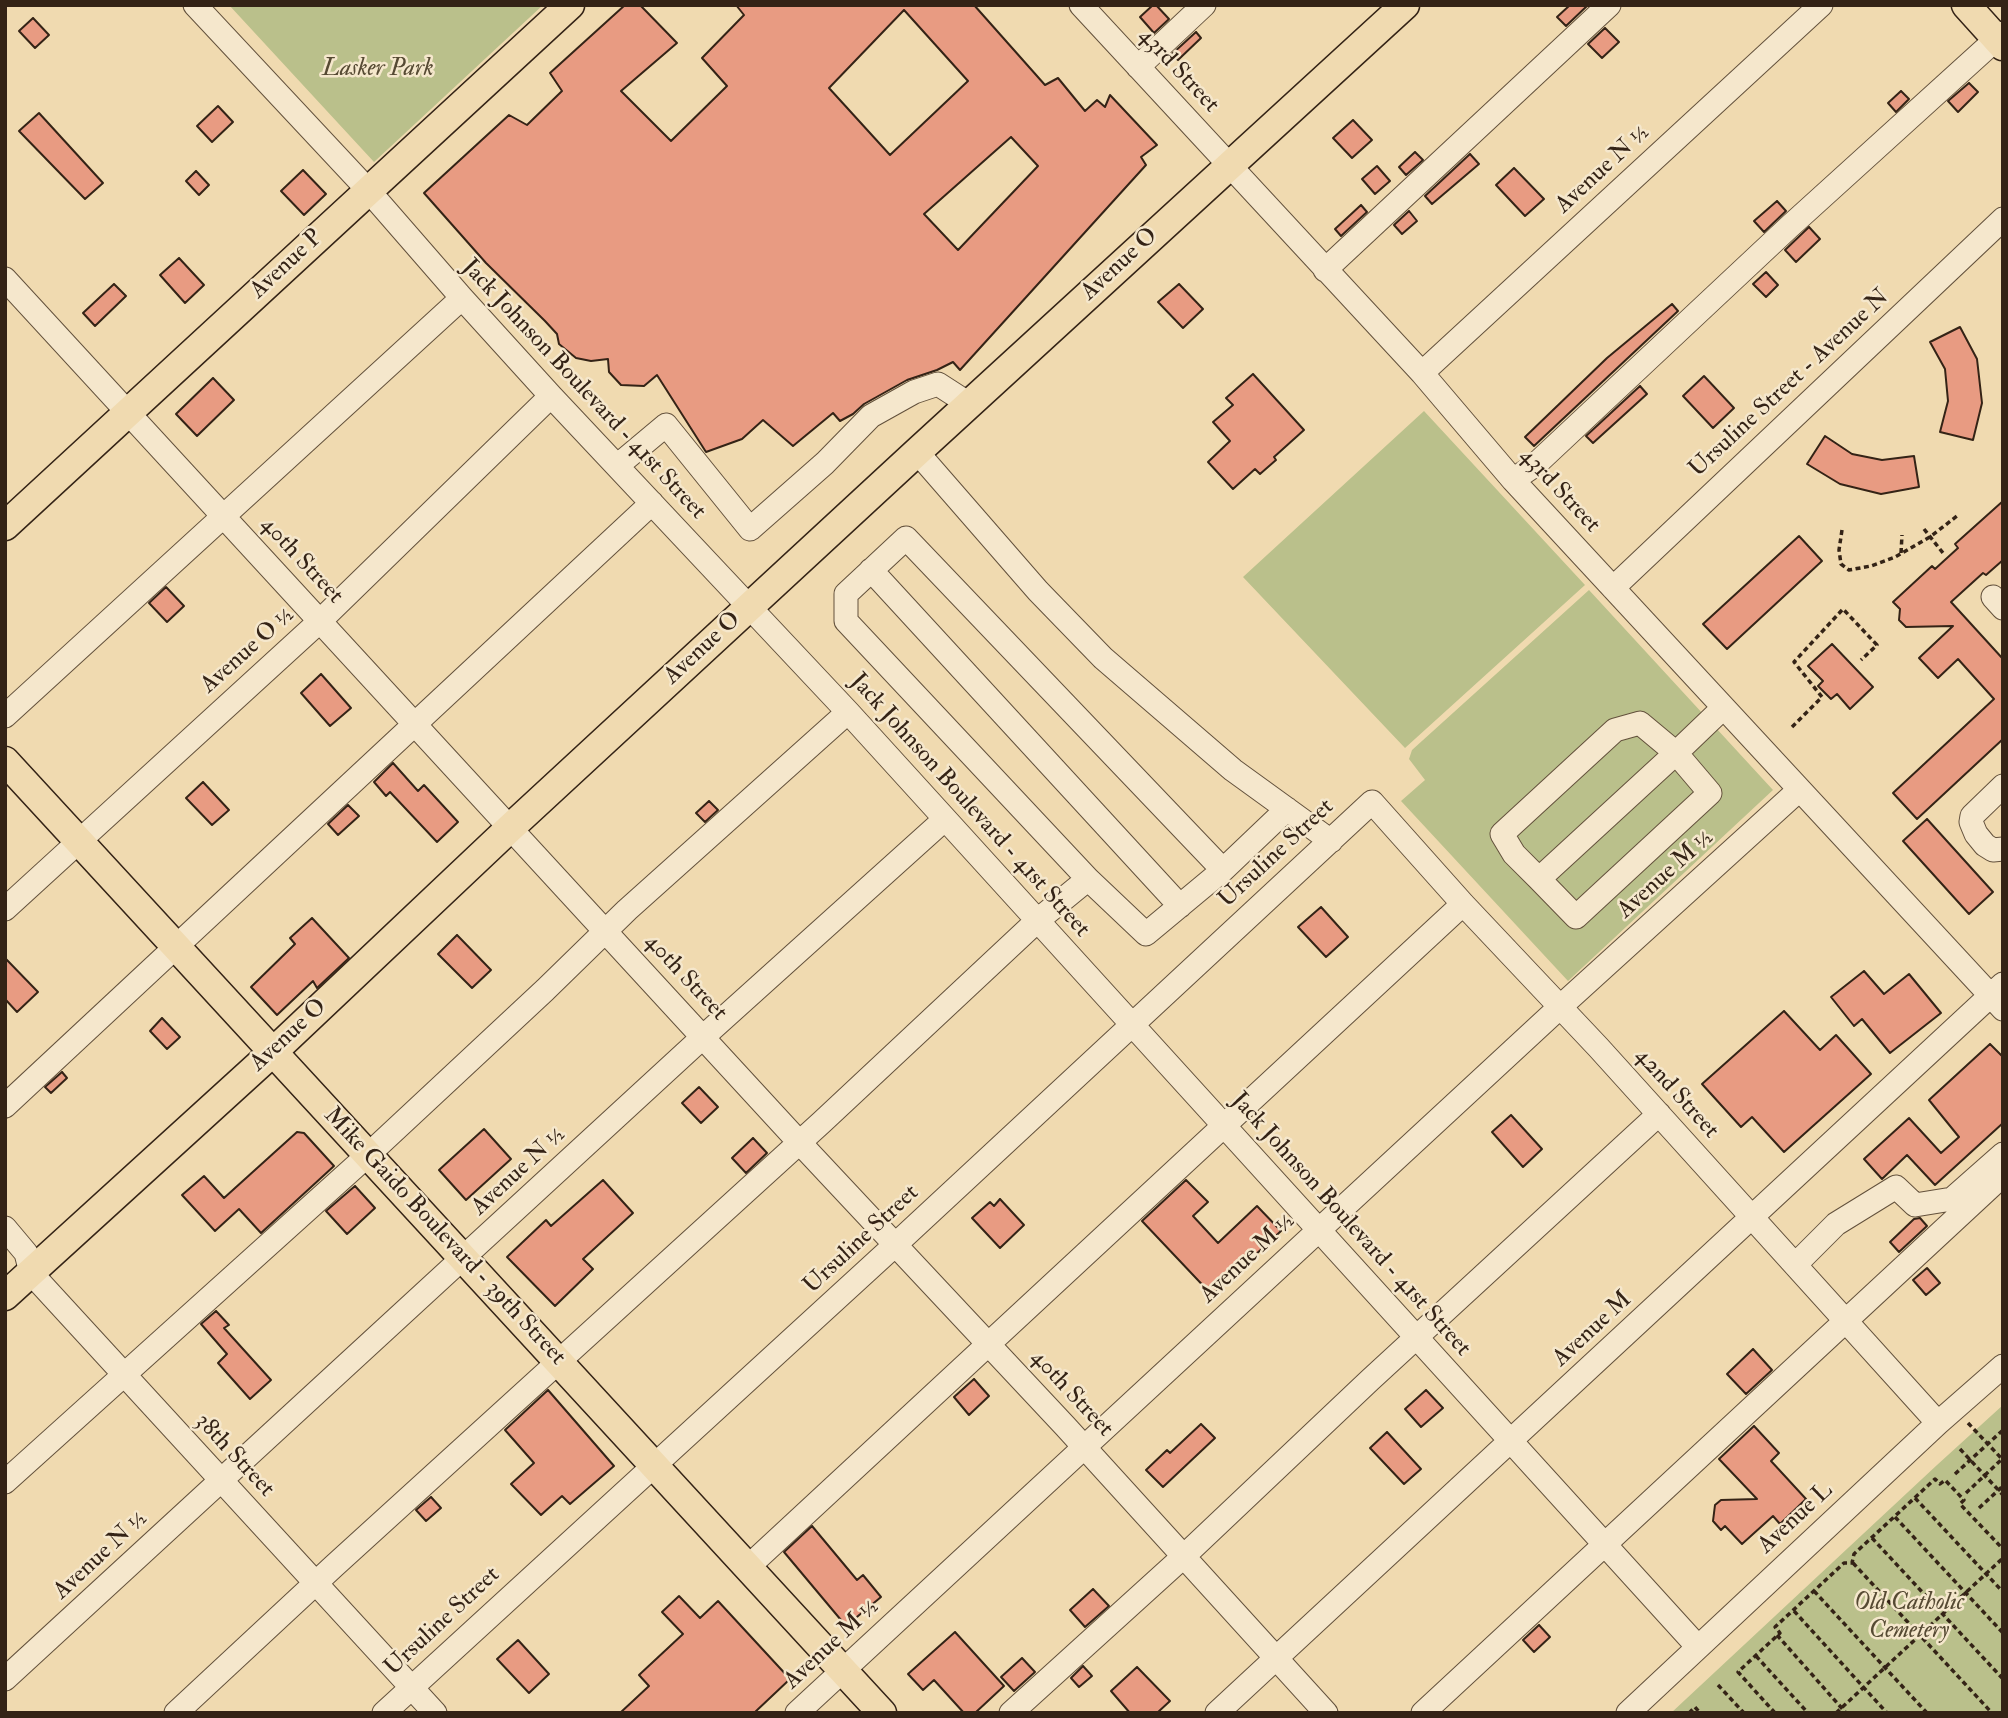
<!DOCTYPE html>
<meta charset="utf-8">
<style>
body{margin:0}
#map{position:relative;width:2008px;height:1718px;overflow:hidden;background:#f0dab0;font-family:"IM FELL Double Pica",serif}
canvas{display:block}
.frame{position:absolute;inset:0;border:7px solid #342316;pointer-events:none}
</style>
<div id="map">
<canvas width="2008" height="1718"></canvas>
<div class="frame"></div>
</div>
<script>
const g = document.querySelector('canvas').getContext('2d');
g.lineJoin = 'round';
function fill(path, color) {
  g.fillStyle = color;
  g.fill(path, 'evenodd');
}
function poly(rows) {
  const path = new Path2D();
  for (const r of rows) {
    path.moveTo(r[0], r[1]);
    for (let i = 2; i < r.length; i += 2) path.lineTo(r[i], r[i + 1]);
  }
  return path;
}
function stroke(path, color, width, dash) {
  g.strokeStyle = color;
  g.lineWidth = width;
  g.lineCap = dash ? 'butt' : 'round';
  g.setLineDash(dash || []);
  g.stroke(path);
}
function write(font, color, halo, rows, align = 'center') {
  g.font = font + ' "IM FELL Double Pica",serif';
  g.lineWidth = 5;
  g.setLineDash([]);
  g.textBaseline = 'middle';
  g.strokeStyle = halo;
  g.fillStyle = color;
  for (const [text, x, y, turn = 0] of rows) {
    g.save();
    g.translate(x, y);
    g.rotate((+turn || 0) * Math.PI / 180);
    g.textAlign = isNaN(turn) ? turn : align;
    if (halo) g.strokeText(text, 0, 0);
    g.fillText(text, 0, 0);
    g.restore();
  }
}
fill(poly([
 [229,5,543,5,374,162],
 [1424,411,1585,585,1405,748,1243,577],
 [1589,590,1773,790,1568,981,1401,801,1425,780,1409,759,1412,750],
 [2003,1405,2003,1713,1671,1713,1937,1465]
]), '#bac08b');
const building = poly([
 [625,5,640,5,677,43,621,91,671,141,727,86,702,58,744,15,736,5,974,5,1045,85,1058,78,1085,111,1097,100,1105,107,1110,95,1157,145,1141,157,1146,165,960,370,953,362,937,370,907,380,864,404,853,414,840,421,833,413,793,446,763,420,742,439,706,452,657,375,644,386,621,385,609,372,608,359,591,361,576,358,559,344,557,334,545,321,486,263,424,193,509,115,527,125,562,91,550,73,625,5],
 [904,10,968,81,890,155,829,88,904,10],
 [1011,137,1038,166,958,250,924,214,1011,137],
 [1153,5,1156,5,1169,19,1154,33,1140,17,1153,5],
 [1570,5,1588,5,1566,26,1557,17,1570,5],
 [33,18,49,35,35,48,19,31,33,18],
 [1605,28,1619,42,1602,58,1588,44,1605,28],
 [1196,32,1201,38,1178,60,1172,54,1196,32],
 [1969,83,1978,92,1958,112,1948,101,1969,83],
 [1901,91,1909,99,1896,112,1888,103,1901,91],
 [218,106,233,122,212,142,197,126,218,106],
 [39,113,103,183,85,199,19,131,39,113],
 [1353,120,1372,140,1352,158,1333,138,1353,120],
 [1415,152,1423,160,1406,175,1399,167,1415,152],
 [1470,154,1479,164,1432,204,1425,196,1470,154],
 [1377,166,1390,181,1375,194,1362,179,1377,166],
 [1514,168,1544,199,1525,216,1496,185,1514,168],
 [303,170,326,194,304,215,281,191,303,170],
 [196,171,209,185,199,195,186,181,196,171],
 [1777,201,1786,211,1764,232,1754,221,1777,201],
 [1361,205,1367,212,1341,236,1335,229,1361,205],
 [1409,211,1417,221,1402,234,1394,225,1409,211],
 [1809,227,1820,239,1796,262,1785,250,1809,227],
 [179,258,204,285,185,303,160,275,179,258],
 [1766,272,1778,285,1766,297,1753,284,1766,272],
 [114,284,126,296,95,326,83,313,114,284],
 [1179,284,1203,309,1183,328,1158,302,1179,284],
 [1672,304,1678,311,1534,446,1525,437,1607,358,1672,304],
 [1960,327,1977,359,1982,403,1973,440,1940,432,1948,401,1945,369,1930,342,1960,327],
 [1253,374,1304,430,1274,457,1276,460,1260,474,1255,469,1233,489,1208,462,1230,441,1213,422,1233,405,1226,398,1253,374],
 [1704,376,1734,408,1713,428,1683,396,1704,376],
 [213,378,234,400,197,436,176,414,213,378],
 [1640,386,1647,394,1593,443,1586,436,1640,386],
 [1825,436,1852,454,1882,460,1914,456,1919,487,1881,494,1840,484,1807,464,1825,436],
 [2003,501,2003,560,1986,575,1983,573,1951,602,2003,659,2003,739,1917,819,1893,793,1994,699,1958,659,1938,678,1919,658,1953,626,1906,627,1899,620,1900,609,1893,602,1932,566,1935,569,1958,548,1955,544,2003,501],
 [1799,536,1822,561,1727,649,1703,624,1799,536],
 [166,587,184,606,167,622,149,603,166,587],
 [1832,644,1873,687,1850,709,1837,694,1831,699,1818,686,1823,681,1808,666,1832,644],
 [321,674,351,708,330,726,301,693,321,674],
 [393,763,418,791,424,785,458,822,437,842,390,792,386,796,374,782,393,763],
 [203,782,229,810,212,825,186,798,203,782],
 [709,801,718,810,705,822,696,813,709,801],
 [348,805,359,816,338,835,328,824,348,805],
 [1927,819,1993,892,1969,914,1903,841,1927,819],
 [1321,907,1348,937,1326,957,1298,927,1321,907],
 [312,918,349,958,317,988,313,981,277,1015,251,987,295,944,290,938,312,918],
 [457,935,491,970,472,988,438,954,457,935],
 [5,958,38,992,17,1012,5,999,5,958],
 [1864,971,1884,994,1909,974,1941,1013,1890,1053,1862,1019,1854,1026,1831,997,1864,971],
 [1784,1011,1820,1050,1836,1035,1871,1074,1784,1152,1752,1117,1741,1127,1702,1084,1784,1011],
 [162,1018,180,1037,167,1049,150,1031,162,1018],
 [1990,1044,2003,1057,2003,1123,1935,1185,1907,1155,1882,1179,1864,1159,1909,1118,1941,1153,1959,1137,1929,1100,1990,1044],
 [62,1072,67,1078,51,1093,45,1087,62,1072],
 [699,1087,718,1107,701,1123,682,1103,699,1087],
 [1511,1115,1542,1149,1523,1167,1492,1132,1511,1115],
 [484,1129,511,1159,466,1200,439,1170,484,1129],
 [297,1132,304,1133,334,1166,261,1233,239,1209,215,1231,182,1195,204,1176,224,1198,297,1132],
 [753,1138,767,1153,746,1173,732,1158,753,1138],
 [603,1180,633,1213,583,1259,593,1269,555,1306,507,1257,546,1220,551,1226,603,1180],
 [1186,1180,1208,1202,1193,1216,1218,1243,1257,1206,1281,1231,1212,1295,1142,1221,1186,1180],
 [355,1186,375,1208,347,1234,326,1211,355,1186],
 [1000,1199,1024,1225,1000,1248,972,1218,990,1202,994,1206,1000,1199],
 [1920,1218,1927,1226,1899,1252,1890,1242,1914,1219,1920,1218],
 [1927,1268,1940,1283,1926,1295,1913,1280,1927,1268],
 [216,1311,229,1325,224,1328,271,1380,250,1399,218,1363,227,1354,201,1324,216,1311],
 [1753,1349,1772,1370,1746,1394,1727,1374,1753,1349],
 [974,1379,989,1396,969,1415,954,1397,974,1379],
 [548,1390,614,1466,570,1504,562,1496,541,1515,511,1484,534,1463,505,1430,548,1390],
 [1426,1390,1443,1408,1421,1427,1405,1409,1426,1390],
 [1201,1424,1215,1438,1163,1487,1146,1470,1167,1450,1170,1453,1201,1424],
 [1754,1426,1779,1453,1771,1461,1806,1499,1780,1524,1773,1516,1742,1544,1725,1526,1721,1530,1713,1521,1715,1505,1721,1500,1757,1499,1719,1459,1754,1426],
 [1387,1432,1421,1469,1404,1484,1370,1448,1387,1432],
 [431,1497,441,1508,426,1521,416,1510,431,1497],
 [812,1526,857,1580,863,1575,881,1597,846,1626,784,1552,812,1526],
 [1093,1589,1109,1606,1085,1627,1070,1610,1093,1589],
 [679,1596,700,1618,718,1601,790,1679,754,1713,620,1713,649,1686,639,1675,683,1634,662,1612,679,1596],
 [1539,1625,1550,1637,1534,1652,1523,1640,1539,1625],
 [955,1632,1004,1686,975,1713,964,1713,934,1680,923,1690,908,1674,955,1632],
 [518,1640,549,1674,529,1693,497,1659,518,1640],
 [1022,1658,1035,1672,1014,1691,1001,1677,1022,1658],
 [1083,1666,1092,1676,1079,1687,1071,1678,1083,1666],
 [1137,1667,1170,1701,1157,1713,1130,1713,1111,1691,1137,1667]
]);
fill(building, '#e89b82');
stroke(building, '#342316', 2);
const minor = poly([
 [195,5,368,190,462,298,551,396,848,712,1698,1647],
 [1081,5,1422,373,1513,480,2003,1009],
 [1138,67,1204,5],
 [1325,270,1609,5],
 [5,279,799,1142,1065,1426,1326,1713],
 [1422,373,1821,5],
 [917,452,1038,591,1103,658,1233,770,1331,841],
 [617,466,666,425,750,529,825,463,871,416,914,392,938,384,969,404],
 [1513,480,1535,465,1789,227,2003,33],
 [871,570,1180,906],
 [1613,588,2003,219],
 [1993,597,2003,608],
 [5,716,462,298],
 [2003,786,1972,816,1971,822,1976,834,1985,845,1993,850,2003,849],
 [1088,879,846,621,846,594,906,538,1223,870],
 [1539,879,1676,753,1710,793,1576,917,1539,879,1514,854,1502,834,1615,730,1640,723,1676,753,1723,708],
 [5,909,320,621,551,396],
 [5,1106,652,503],
 [5,1228,26,1253,31,1273,435,1713],
 [1795,1265,1836,1224,1896,1187,1915,1205,1952,1199,2003,1154],
 [5,1482,368,1155,545,990,627,910,848,712],
 [748,1567,1463,904],
 [5,1679,703,1037,945,819],
 [176,1713,334,1566,822,1122,1038,920,1088,879,1146,934,1223,870,1287,809],
 [384,1713,895,1245,1372,802,1463,904,1598,1047,1938,1423],
 [797,1713,1560,1007,1799,790],
 [1011,1713,1183,1557,1370,1380,1659,1114],
 [1217,1713,2003,984],
 [1423,1713,2003,1175],
 [1628,1713,1938,1423,2003,1366]
]);
const major = poly([
 [1966,5,2003,46],
 [5,526,570,5],
 [5,761,882,1713],
 [5,1296,273,1052,510,828,917,452,1405,5]
]);
stroke(minor, '#63513c', 25);
stroke(major, '#342316', 31);
stroke(poly([
 [1924,529,1943,553],
 [1842,530,1839,550,1841,564,1849,570,1871,566,1895,557,1930,537,1957,516],
 [1901,553,1902,535],
 [1792,727,1822,697,1794,662,1843,609,1877,645,1861,660],
 [1968,1423,2003,1460],
 [1960,1449,2003,1495],
 [1955,1474,2003,1430],
 [1966,1493,2001,1460],
 [1915,1498,2003,1592],
 [1979,1508,2003,1486],
 [1895,1517,2003,1633],
 [1872,1538,2003,1679],
 [1853,1563,1992,1713],
 [1814,1591,1927,1713],
 [1794,1611,1887,1713],
 [1777,1635,1846,1713],
 [1756,1656,1808,1713],
 [1718,1685,1744,1713],
 [1689,1713,1695,1707,1700,1713],
 [1775,1713,1738,1672,1780,1633,1775,1627,1844,1563,1852,1563,1854,1554,1935,1479,1940,1484,1945,1480,1964,1500,1960,1504,2003,1549],
 [1836,1713,2003,1558]
]), '#342316', 3.5, [5, 3.5]);
stroke(minor, '#f5e7cc', 23);
stroke(major, '#f0dab0', 28);
write('italic 24px', '#564a33', '#f5e7cc', [
 ["Lasker Park",378,70],
 ["Old Catholic",1909,1604],
 ["Cemetery",1909,1632]
]);
write('24px', '#342316', '#f5e7cc', [
 ["43rd Street",1178,71,47],
 ["Avenue N ½",1603,170,-43],
 ["Avenue P",287,265,-43],
 ["Avenue O",1120,265,-43],
 ["Ursuline Street - Avenue N",1790,384,-43],
 ["Jack Johnson Boulevard - 41st Street",583,390,47],
 ["43rd Street",1559,491,47],
 ["40th Street",301,561,47],
 ["Avenue O",703,649,-43],
 ["Avenue O ½",248,651,-42],
 ["Jack Johnson Boulevard - 41st Street",969,806,48],
 ["Ursuline Street",1277,854,-43],
 ["Avenue M ½",1666,875,-42],
 ["40th Street",685,978,47],
 ["Avenue O",289,1036,-43],
 ["42nd Street",1676,1094,48],
 ["Avenue N ½",519,1172,-43],
 ["Jack Johnson Boulevard - 41st Street",1350,1225,48],
 ["Mike Gaido Boulevard - 39th Street",444,1237,47],
 ["Ursuline Street",862,1240,-43],
 ["Avenue M ½",1248,1259,-43],
 ["Avenue M",1593,1330,-43],
 ["40th Street",1071,1394,47],
 ["38th Street",234,1456,47],
 ["Avenue L",1796,1519,-43],
 ["Avenue N ½",101,1556,-43],
 ["Ursuline Street",443,1622,-43],
 ["Avenue M ½",832,1645,-43]
]);
</script>
